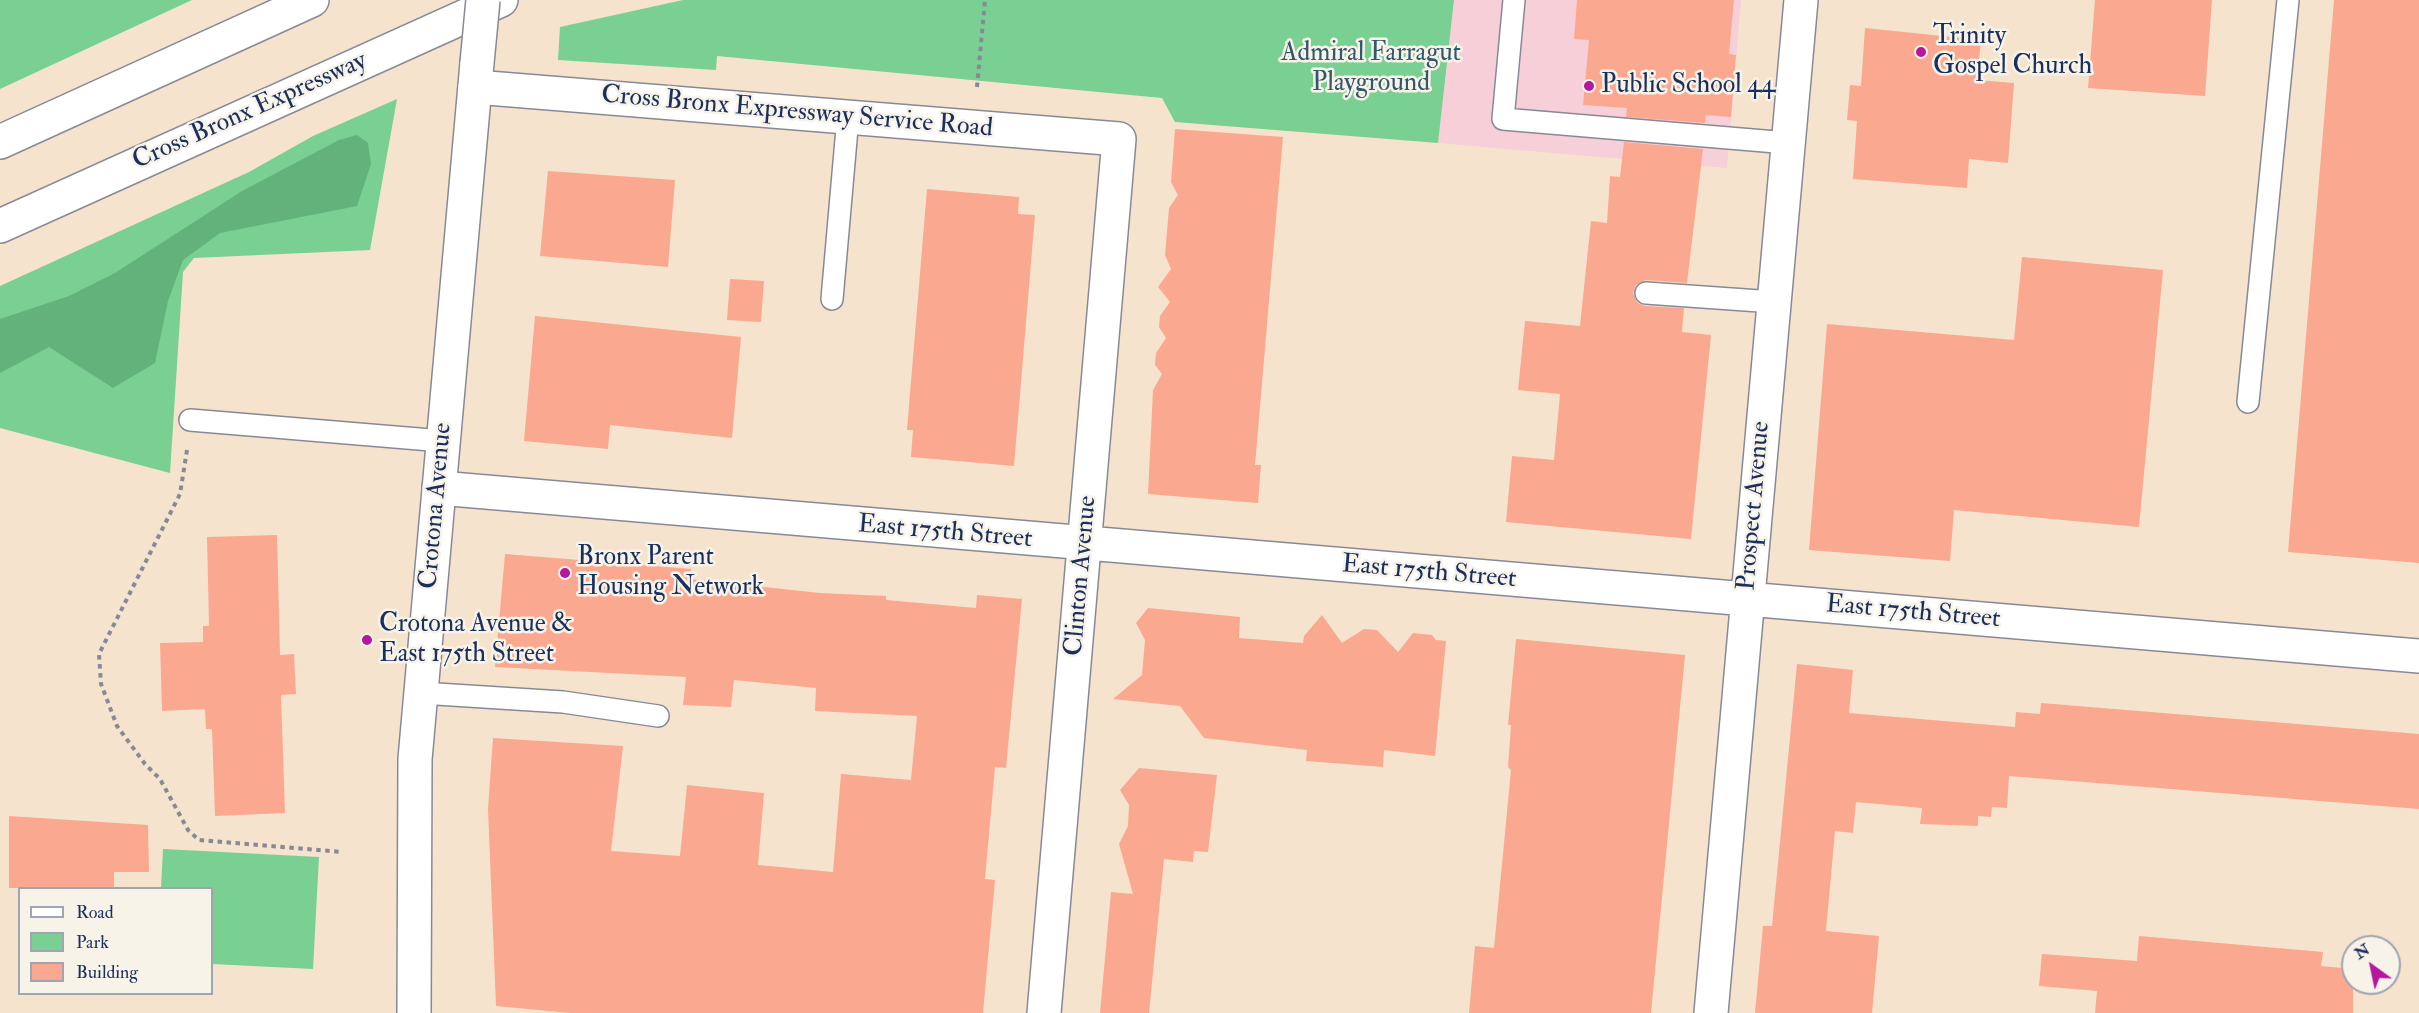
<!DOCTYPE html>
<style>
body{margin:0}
#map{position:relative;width:2419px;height:1013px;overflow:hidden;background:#f5e3cd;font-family:"IM FELL Double Pica",serif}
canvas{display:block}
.legend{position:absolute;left:18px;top:887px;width:195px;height:108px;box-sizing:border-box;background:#f7f3e8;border:2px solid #9fa5b1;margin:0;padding:8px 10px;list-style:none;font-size:18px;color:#1b2f5e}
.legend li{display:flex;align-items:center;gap:12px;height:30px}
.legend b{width:30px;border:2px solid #9fa5b1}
.north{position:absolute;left:2341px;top:935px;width:60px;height:60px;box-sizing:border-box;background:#f7f3e8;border:2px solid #9fa5b1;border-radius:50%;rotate:327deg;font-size:16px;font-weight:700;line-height:24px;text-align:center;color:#1b2f5e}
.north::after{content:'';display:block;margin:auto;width:21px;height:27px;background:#b5179e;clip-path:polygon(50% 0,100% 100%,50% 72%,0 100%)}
</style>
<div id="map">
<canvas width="2419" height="1013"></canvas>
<ul class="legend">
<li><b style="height:8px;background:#fff"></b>Road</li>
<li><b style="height:16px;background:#7acf92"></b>Park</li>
<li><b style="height:16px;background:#fba891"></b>Building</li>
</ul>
<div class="north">N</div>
</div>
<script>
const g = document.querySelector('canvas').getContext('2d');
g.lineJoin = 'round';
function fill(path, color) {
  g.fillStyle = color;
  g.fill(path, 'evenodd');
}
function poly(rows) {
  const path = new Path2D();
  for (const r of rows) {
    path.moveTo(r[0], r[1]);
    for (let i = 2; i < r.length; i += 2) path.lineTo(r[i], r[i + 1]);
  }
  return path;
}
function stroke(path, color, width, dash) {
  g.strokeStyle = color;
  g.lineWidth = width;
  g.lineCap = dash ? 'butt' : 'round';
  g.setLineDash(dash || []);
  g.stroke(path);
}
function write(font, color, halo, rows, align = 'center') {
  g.font = font + ' "IM FELL Double Pica",serif';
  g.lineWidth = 5;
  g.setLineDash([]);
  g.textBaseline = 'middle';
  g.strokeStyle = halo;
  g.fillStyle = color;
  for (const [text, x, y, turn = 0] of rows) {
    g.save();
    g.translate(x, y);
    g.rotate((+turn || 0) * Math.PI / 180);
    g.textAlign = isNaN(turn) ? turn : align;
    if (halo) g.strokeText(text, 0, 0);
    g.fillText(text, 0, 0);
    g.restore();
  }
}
fill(poly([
 [1454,0,1741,0,1727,168,1438,143]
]), '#f6cfd8');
fill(poly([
 [0,0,192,0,0,89],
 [683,0,1454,0,1438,143,1175,122,1162,98,717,56,716,70,558,60,560,27],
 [397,99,370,250,194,258,183,272,170,473,0,428,0,286,249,172,313,136],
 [163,849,319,857,313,969,212,964,212,888,161,888]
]), '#7acf92');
fill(poly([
 [357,135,368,143,371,164,357,206,220,233,183,260,168,301,155,363,113,388,49,347,0,373,0,319,69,296,115,273,242,191,339,140]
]), '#63b27c');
fill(poly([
 [1577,0,1734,0,1729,54,1736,55,1731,117,1706,115,1705,123,1626,117,1627,108,1583,105,1589,40,1574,39],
 [2095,0,2212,0,2205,96,2088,88],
 [2334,0,2419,0,2419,563,2288,552],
 [1865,28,1981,40,1977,80,2014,83,2008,163,1969,159,1967,188,1853,179,1857,121,1847,120,1850,85,1861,86],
 [1175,129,1283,137,1255,465,1261,465,1258,503,1148,494,1153,390,1162,374,1155,365,1156,353,1166,338,1159,327,1160,316,1170,302,1158,287,1171,269,1165,255,1169,208,1178,195,1171,182],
 [1624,142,1703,149,1687,283,1646,280,1636,285,1633,293,1638,303,1645,306,1684,308,1682,332,1711,335,1691,539,1506,522,1512,456,1554,460,1560,394,1518,390,1525,321,1580,326,1591,221,1607,223,1610,176,1620,177],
 [548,171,675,180,668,267,540,256],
 [927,189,1019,197,1018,214,1035,215,1014,466,911,457,913,430,907,430],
 [2022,257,2163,270,2139,527,1954,510,1950,561,1809,550,1827,324,2014,340],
 [730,279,764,281,761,322,727,320],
 [535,316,741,337,732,438,610,425,608,449,524,441],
 [277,535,280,655,294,654,296,694,281,695,285,813,215,816,212,729,206,729,205,709,162,711,160,643,203,642,203,626,209,626,207,537],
 [505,554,691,569,690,579,820,593,886,596,886,600,976,608,977,595,1022,599,1006,768,995,767,985,879,995,880,983,1013,570,1013,496,1006,488,809,493,738,623,746,611,851,680,856,687,785,764,793,758,865,833,872,841,774,911,780,917,716,815,711,816,688,734,680,731,707,683,705,686,677,495,667],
 [1148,608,1240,617,1239,638,1303,643,1304,636,1322,615,1342,643,1364,629,1377,630,1398,652,1413,633,1432,635,1436,640,1446,641,1435,756,1384,750,1383,767,1306,761,1307,750,1204,738,1180,706,1113,699,1142,675,1145,640,1136,623],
 [1516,639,1685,655,1651,1013,1469,1013,1475,946,1494,948,1511,770,1508,767,1511,725,1508,725],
 [1797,664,1853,670,1849,713,2015,727,2016,712,2040,714,2041,703,2419,734,2419,809,2009,776,2007,808,1992,807,1991,817,1978,816,1978,826,1920,824,1922,808,1856,802,1853,833,1835,831,1826,931,1879,936,1872,1013,1755,1013,1763,926,1772,926],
 [1139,768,1217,775,1208,852,1194,851,1193,862,1164,859,1149,1013,1100,1013,1111,892,1133,894,1119,844,1128,826,1129,805,1120,790],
 [9,816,148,825,149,872,114,872,114,888,9,888],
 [2139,936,2323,952,2321,966,2353,969,2353,1013,2095,1013,2097,991,2039,986,2042,954,2137,961]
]), '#fba891');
const service = poly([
 [1514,0,1503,119,1788,143],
 [1646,293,1774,302],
 [832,299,848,117],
 [2248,402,2288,0],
 [190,420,443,441],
 [421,693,563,702,658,716]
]);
const minor = poly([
 [475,87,1119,139,1044,1013],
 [439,488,2419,656],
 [1711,1013,1801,0]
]);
const tertiary = poly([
 [414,1013,415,759,477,63]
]);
const motorway = poly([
 [0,142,312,0],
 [0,226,501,0]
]);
stroke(service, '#888996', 24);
stroke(minor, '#888996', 36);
stroke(tertiary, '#888996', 36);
stroke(motorway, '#888996', 36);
stroke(poly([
 [977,87,985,0],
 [187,450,180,494,99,654,101,684,117,726,145,764,160,779,188,830,199,840,342,852]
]), '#888996', 4, [4.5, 4.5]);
stroke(service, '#fff', 21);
stroke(minor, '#fff', 33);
stroke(tertiary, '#fff', 33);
stroke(motorway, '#fff', 33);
const tertiaryBridge = poly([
 [477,63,483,0]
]);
stroke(tertiaryBridge, '#888996', 36, []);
stroke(tertiaryBridge, '#fff', 33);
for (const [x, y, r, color] of [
 [1921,52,6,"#b5179e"],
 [1589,86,6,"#b5179e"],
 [565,573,6,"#b5179e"],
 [367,640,6,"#b5179e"]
]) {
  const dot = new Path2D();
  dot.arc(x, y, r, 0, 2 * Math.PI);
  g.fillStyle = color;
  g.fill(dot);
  stroke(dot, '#f7f3e8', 2);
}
write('26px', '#1b2f5e', '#f7f3e8', [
 ["Trinity",1933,37],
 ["Gospel Church",1933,67],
 ["Public School 44",1601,86],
 ["Bronx Parent",577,558],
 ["Housing Network",577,588],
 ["Crotona Avenue &",379,625],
 ["East 175th Street",379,655]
], 'left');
write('26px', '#33576b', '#f7f3e8', [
 ["Admiral Farragut",1371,54],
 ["Playground",1371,84]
]);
write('26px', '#1b2f5e', '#f7f3e8', [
 ["Cross Bronx Expressway",250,112,-24],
 ["Cross Bronx Expressway Service Road",797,113,5],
 ["Crotona Avenue",437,506,-85],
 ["Prospect Avenue",1755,506,-85],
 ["East 175th Street",945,533,5],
 ["East 175th Street",1429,573,5],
 ["Clinton Avenue",1082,576,-85],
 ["East 175th Street",1913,613,5]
]);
</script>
